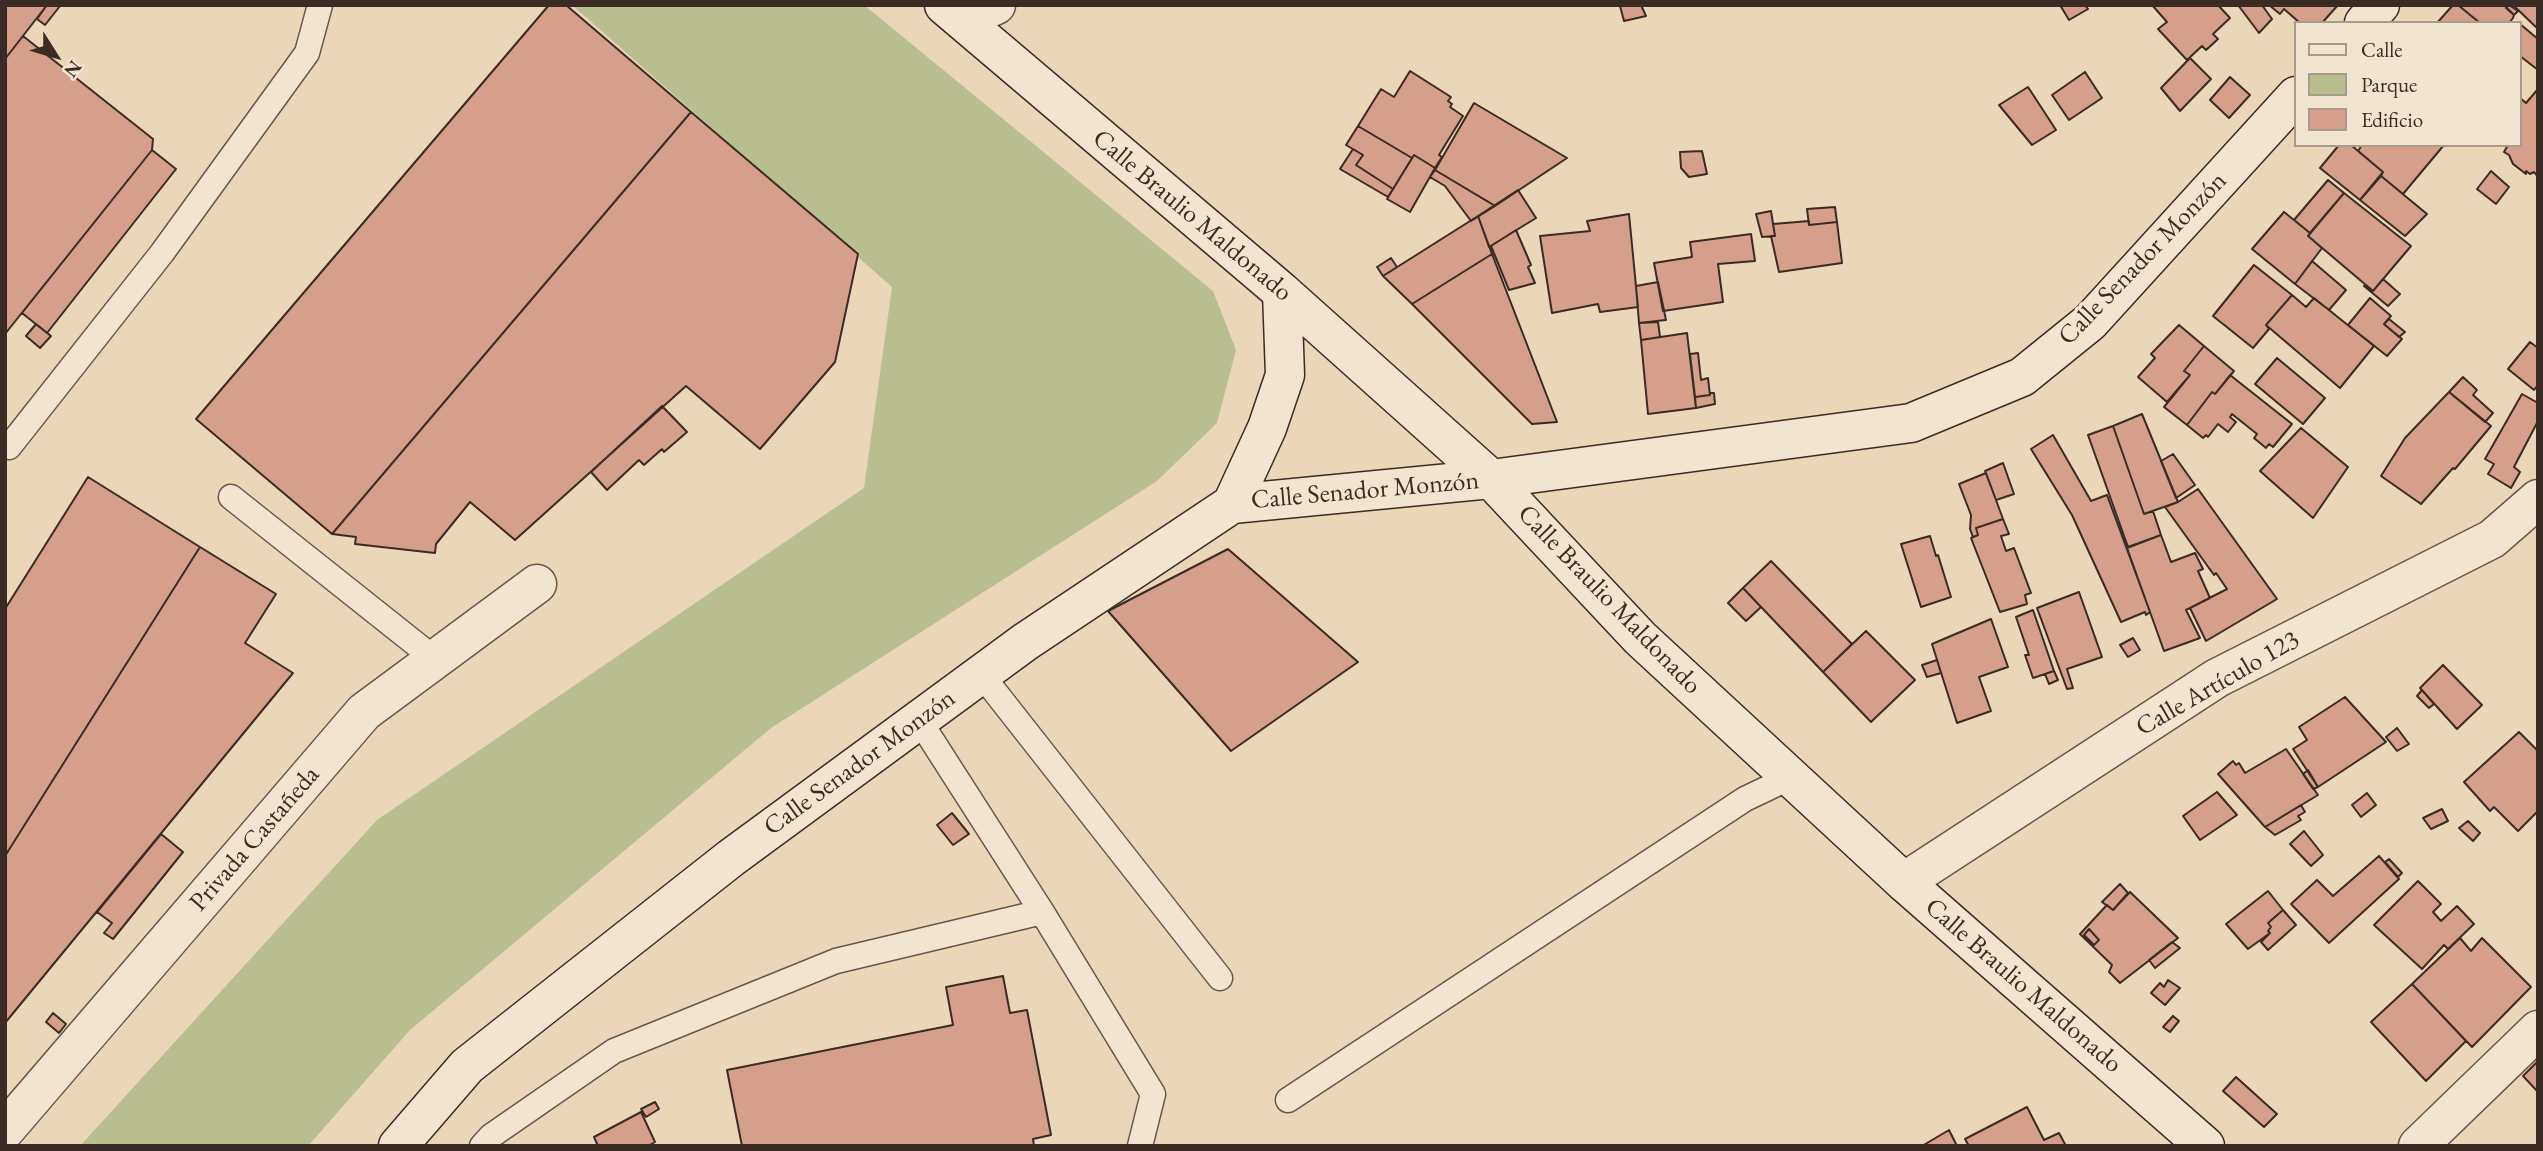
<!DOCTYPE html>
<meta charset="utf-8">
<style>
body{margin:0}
#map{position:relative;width:2543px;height:1151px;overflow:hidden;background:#ead7b8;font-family:"EB Garamond",serif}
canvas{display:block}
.frame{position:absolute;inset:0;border:7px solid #3b2b25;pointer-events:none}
.legend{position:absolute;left:2294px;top:21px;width:228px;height:126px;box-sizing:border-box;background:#f1e5d1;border:2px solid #a89b8c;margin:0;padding:9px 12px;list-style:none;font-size:21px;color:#3b2b25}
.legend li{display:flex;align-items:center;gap:14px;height:35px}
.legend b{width:35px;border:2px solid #a89b8c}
.north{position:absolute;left:21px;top:21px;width:70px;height:70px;-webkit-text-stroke:5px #f1e5d1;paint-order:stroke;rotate:127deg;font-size:19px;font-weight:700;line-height:28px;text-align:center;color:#3b2b25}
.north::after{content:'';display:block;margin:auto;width:24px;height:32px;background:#3b2b25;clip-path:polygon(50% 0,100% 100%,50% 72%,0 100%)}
</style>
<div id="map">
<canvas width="2543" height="1151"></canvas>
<div class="frame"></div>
<ul class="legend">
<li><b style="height:9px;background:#f1e5d1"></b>Calle</li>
<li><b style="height:19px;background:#b8be8e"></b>Parque</li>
<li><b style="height:19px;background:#d69f89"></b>Edificio</li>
</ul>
<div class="north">N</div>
</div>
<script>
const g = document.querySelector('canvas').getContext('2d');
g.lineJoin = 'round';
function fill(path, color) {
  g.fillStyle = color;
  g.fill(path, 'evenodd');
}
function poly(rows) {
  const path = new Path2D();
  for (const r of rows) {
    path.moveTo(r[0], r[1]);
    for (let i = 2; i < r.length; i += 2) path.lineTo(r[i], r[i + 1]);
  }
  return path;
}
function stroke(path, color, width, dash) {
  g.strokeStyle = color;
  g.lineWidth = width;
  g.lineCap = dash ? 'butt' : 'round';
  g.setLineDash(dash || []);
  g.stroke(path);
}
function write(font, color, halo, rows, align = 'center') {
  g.font = font + ' "EB Garamond",serif';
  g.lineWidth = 7;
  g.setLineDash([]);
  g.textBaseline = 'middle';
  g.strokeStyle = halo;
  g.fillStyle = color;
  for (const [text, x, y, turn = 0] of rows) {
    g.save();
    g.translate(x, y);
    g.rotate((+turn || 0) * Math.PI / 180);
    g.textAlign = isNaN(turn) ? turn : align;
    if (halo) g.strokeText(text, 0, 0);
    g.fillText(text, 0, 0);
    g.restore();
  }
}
fill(poly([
 [572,5,864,5,1213,291,1236,350,1217,423,1157,481,771,728,410,1030,308,1146,80,1146,377,820,864,488,892,287]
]), '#b8be8e');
const building = poly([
 [5,5,47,5,5,59,5,5],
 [47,5,60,6,45,25,37,19,47,5],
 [549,5,566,5,691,112,332,534,196,419,549,5],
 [1641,5,1646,16,1624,21,1620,6,1641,5],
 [2060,5,2085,5,2088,9,2069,20,2060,5],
 [2152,5,2218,5,2230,18,2213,34,2218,39,2206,50,2202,46,2187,60,2158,29,2167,22,2152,5],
 [2238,5,2262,5,2272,19,2259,33,2238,5],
 [2269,5,2338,5,2322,23,2300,23,2284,9,2280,14,2269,5],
 [2453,5,2458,5,2480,23,2437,23,2453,5],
 [2458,5,2504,5,2514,15,2513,18,2509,23,2480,23,2458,5],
 [2509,5,2518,11,2514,15,2506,8,2509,5],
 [2513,5,2538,5,2538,29,2513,5],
 [2520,24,2538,39,2538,70,2520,56,2520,24],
 [23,36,153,139,152,150,5,334,5,59,23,36],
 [2190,58,2211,79,2180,111,2161,88,2190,58],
 [1410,71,1451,97,1448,101,1452,104,1450,107,1463,116,1439,155,1442,157,1435,168,1414,155,1412,158,1358,126,1381,89,1394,97,1410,71],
 [2085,72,2102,98,2069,120,2052,95,2085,72],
 [2230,77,2250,95,2229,118,2210,100,2230,77],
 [2028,87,2056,130,2032,145,1999,105,2028,87],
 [2538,89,2538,177,2534,172,2530,174,2526,171,2526,174,2513,164,2509,155,2504,152,2508,145,2520,145,2520,98,2526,103,2538,89],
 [1474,103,1567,158,1495,206,1435,170,1474,103],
 [691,112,858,254,835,362,760,449,686,386,515,540,470,502,436,544,435,553,355,544,356,537,332,534,691,112],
 [1358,126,1412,158,1393,189,1356,165,1363,155,1346,145,1358,126],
 [2339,145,2351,145,2383,172,2360,200,2320,168,2339,145],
 [2362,145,2444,145,2403,194,2381,176,2383,172,2358,151,2362,145],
 [1353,149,1363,155,1356,165,1393,189,1388,197,1340,169,1353,149],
 [152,150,176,169,47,333,22,313,152,150],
 [1702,151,1707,174,1689,177,1681,168,1680,152,1702,151],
 [1414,155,1435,168,1410,212,1387,199,1414,155],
 [1435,170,1492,204,1495,206,1471,221,1445,186,1430,177,1435,170],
 [2491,171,2509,187,2496,204,2477,189,2491,171],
 [2381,176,2427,214,2405,236,2360,200,2381,176],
 [2328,180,2344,193,2310,233,2294,220,2328,180],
 [1518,190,1536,218,1489,247,1478,216,1518,190],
 [2344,193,2411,246,2373,291,2308,236,2344,193],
 [1835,207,1837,222,1809,225,1807,209,1835,207],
 [1771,211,1775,236,1762,237,1756,214,1771,211],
 [2284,212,2310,233,2308,236,2322,248,2295,284,2252,249,2284,212],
 [1629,214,1638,307,1600,312,1598,304,1552,313,1540,236,1590,231,1587,221,1629,214],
 [1478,216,1492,254,1412,304,1383,276,1478,216],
 [1809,221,1809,225,1837,222,1842,263,1779,272,1771,236,1775,236,1773,224,1809,221],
 [1516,230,1531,265,1528,267,1535,283,1509,290,1491,246,1516,230],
 [1751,234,1755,261,1718,264,1723,302,1663,311,1654,263,1692,257,1690,242,1751,234],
 [1492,254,1557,422,1532,424,1412,304,1492,254],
 [1391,258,1397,267,1383,276,1377,267,1391,258],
 [2312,261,2346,290,2329,310,2295,284,2312,261],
 [2254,265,2292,295,2266,325,2269,329,2253,348,2213,316,2254,265],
 [2383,279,2400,294,2388,306,2364,286,2366,285,2373,291,2383,279],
 [1658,282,1666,320,1639,323,1636,286,1658,282],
 [2292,295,2306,307,2314,298,2374,346,2340,388,2266,325,2292,295],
 [2370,298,2391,316,2384,324,2402,339,2387,356,2348,325,2370,298],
 [2389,319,2405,332,2399,337,2384,324,2389,319],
 [1658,322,1660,337,1641,340,1639,323,1658,322],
 [36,324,51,336,40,348,26,336,36,324],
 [2179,325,2204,346,2184,371,2190,375,2167,402,2138,377,2155,358,2151,354,2179,325],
 [1687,333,1696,408,1648,414,1641,340,1687,333],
 [2530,342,2538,348,2538,385,2534,390,2508,369,2530,342],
 [2204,346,2234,371,2215,394,2212,392,2187,425,2164,407,2190,375,2184,371,2204,346],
 [1698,353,1701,380,1708,378,1710,395,1695,397,1690,354,1698,353],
 [2277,358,2325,398,2303,424,2255,384,2277,358],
 [2230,375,2292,424,2273,447,2269,444,2266,448,2254,438,2257,434,2232,414,2230,417,2236,422,2228,432,2218,424,2208,437,2206,435,2203,438,2187,425,2212,392,2215,394,2230,375],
 [2463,377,2477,390,2473,395,2493,413,2485,422,2449,392,2463,377],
 [2449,392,2491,426,2455,469,2453,468,2421,504,2381,476,2405,438,2449,392],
 [1710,393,1714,393,1715,404,1696,408,1695,397,1710,395,1710,393],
 [2522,394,2538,403,2538,421,2514,467,2520,472,2511,488,2488,474,2494,464,2485,459,2522,394],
 [662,406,687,432,664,452,662,449,644,465,639,460,607,490,591,472,662,406],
 [2142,414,2178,502,2144,514,2113,426,2142,414],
 [2113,426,2144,514,2153,511,2161,535,2128,547,2088,435,2113,426],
 [2301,428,2348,467,2313,518,2260,471,2301,428],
 [2053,435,2091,501,2107,495,2150,612,2146,615,2145,612,2121,622,2072,515,2031,449,2053,435],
 [2173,454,2195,485,2176,498,2161,461,2173,454],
 [2003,463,2014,494,1996,500,1985,471,2003,463],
 [1986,473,2003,519,1976,528,1978,535,1973,537,1970,529,1971,515,1959,484,1986,473],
 [88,477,200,547,5,856,5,609,88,477],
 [2198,489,2277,599,2206,641,2190,608,2227,589,2216,573,2214,575,2165,507,2178,502,2198,489],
 [2003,519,2009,534,2001,536,2006,551,2014,548,2031,593,2025,595,2027,604,2000,612,1971,538,1978,535,1976,528,2003,519],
 [2161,535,2171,562,2195,553,2203,569,2198,571,2210,598,2186,610,2200,638,2164,651,2127,548,2161,535],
 [1930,536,1936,556,1938,555,1951,597,1921,607,1901,544,1930,536],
 [200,547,276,594,245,643,293,673,5,1023,5,856,200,547],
 [1228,549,1358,662,1231,751,1108,611,1228,549],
 [1771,561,1852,644,1823,672,1743,588,1771,561],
 [1743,588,1761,607,1746,621,1728,603,1743,588],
 [2079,592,2102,657,2067,669,2073,688,2067,689,2037,608,2079,592],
 [2033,610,2054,671,2033,678,2025,655,2029,655,2016,617,2033,610],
 [1991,619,2008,667,1979,677,1991,711,1957,723,1932,644,1991,619],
 [1866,631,1915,680,1871,722,1823,672,1866,631],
 [2133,638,2140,650,2128,657,2120,645,2133,638],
 [1937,660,1941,673,1927,677,1922,665,1937,660],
 [2443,665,2482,705,2457,729,2420,688,2443,665],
 [2054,671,2058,680,2049,684,2045,674,2054,671],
 [2422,690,2434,704,2429,708,2417,696,2422,690],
 [2345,697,2386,742,2318,787,2293,749,2307,740,2299,727,2345,697],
 [2397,728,2409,744,2397,751,2386,737,2397,728],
 [2519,732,2538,751,2538,811,2518,831,2494,807,2490,811,2464,782,2519,732],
 [2286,749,2318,795,2265,827,2218,774,2233,761,2236,765,2239,763,2245,773,2286,749],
 [2308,770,2318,787,2313,789,2303,774,2308,770],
 [2217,792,2237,815,2200,840,2183,816,2217,792],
 [2367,793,2376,805,2361,817,2352,805,2367,793],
 [2301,805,2305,812,2298,816,2301,820,2275,835,2265,827,2301,805],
 [2442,809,2448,821,2431,829,2423,818,2442,809],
 [952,813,969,834,953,845,937,825,952,813],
 [2468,821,2480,833,2473,841,2459,828,2468,821],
 [2304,831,2323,855,2311,866,2290,844,2304,831],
 [161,834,183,852,113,939,104,933,112,923,97,912,161,834],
 [2379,856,2399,879,2329,943,2291,904,2317,880,2333,896,2379,856],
 [2389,859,2402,873,2398,877,2385,862,2389,859],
 [2418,881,2441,904,2433,912,2441,921,2457,906,2474,924,2448,949,2444,945,2422,969,2374,925,2418,881],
 [2120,884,2128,893,2113,910,2102,902,2120,884],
 [2268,891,2283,910,2268,923,2271,927,2268,931,2270,933,2248,949,2226,924,2268,891],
 [2130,892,2178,938,2120,983,2109,972,2112,965,2080,934,2106,906,2107,905,2113,910,2130,892],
 [2089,929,2099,940,2094,945,2084,935,2089,929],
 [2283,910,2296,925,2268,950,2261,942,2270,933,2268,931,2271,927,2268,923,2283,910],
 [2089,929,2099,940,2094,945,2084,935,2089,929],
 [2460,938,2471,951,2482,938,2531,987,2472,1047,2412,984,2460,938],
 [2172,942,2180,948,2155,968,2149,960,2172,942],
 [1003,976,1010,1013,1027,1010,1051,1135,1033,1139,1034,1146,742,1146,727,1070,953,1025,946,987,1003,976],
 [2168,980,2180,988,2165,1005,2151,993,2160,983,2164,987,2168,980],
 [2412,984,2466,1041,2426,1081,2371,1022,2412,984],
 [53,1013,66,1024,59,1033,46,1022,53,1013],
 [2173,1016,2179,1021,2170,1032,2163,1027,2173,1016],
 [2538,1061,2538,1092,2523,1076,2538,1061],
 [2236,1077,2277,1114,2264,1127,2223,1091,2236,1077],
 [655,1102,659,1109,646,1117,641,1109,655,1102],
 [2027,1107,2044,1140,2059,1133,2066,1146,1969,1146,1965,1139,2027,1107],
 [641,1112,655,1142,648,1146,598,1146,594,1137,641,1112],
 [1949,1130,1957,1146,1922,1146,1949,1130]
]);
fill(building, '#d69f89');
stroke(building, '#3b2b25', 2);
const lane = poly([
 [9,447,162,253,307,53,320,5],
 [231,497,436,660],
 [981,674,1220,978],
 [919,720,1042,912,1153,1094,1140,1146],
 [1288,1100,1745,799,1791,777],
 [482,1146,491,1136,614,1051,836,961,1042,912]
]);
const street = poly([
 [963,20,996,5],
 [1904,882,2217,678,2492,539,2538,499],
 [5,1130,364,712,537,584],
 [2418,1146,2538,1030]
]);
const secondary = poly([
 [944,5,1282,292,1491,479,1640,638,1904,882,2205,1146],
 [2364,23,2380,5],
 [1232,504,1267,428,1285,375,1282,292],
 [398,1146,467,1066,731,858,1025,642,1232,504,1491,479,1911,423,2022,377,2090,322,2296,96]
]);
stroke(lane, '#67564a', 27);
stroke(street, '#67564a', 41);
stroke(secondary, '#3b2b25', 41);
stroke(lane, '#f1e5d1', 24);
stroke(street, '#f1e5d1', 38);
stroke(secondary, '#f1e5d1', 38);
write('26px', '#3b2b25', '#f1e5d1', [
 ["Calle Braulio Maldonado",1192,216,40],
 ["Calle Senador Monzón",2143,259,-46],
 ["Calle Senador Monzón",1365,491,-5],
 ["Calle Braulio Maldonado",1609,600,46],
 ["Calle Artículo 123",2218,684,-30],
 ["Calle Senador Monzón",860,763,-36],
 ["Privada Castañeda",255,839,-49],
 ["Calle Braulio Maldonado",2023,986,41]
]);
</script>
